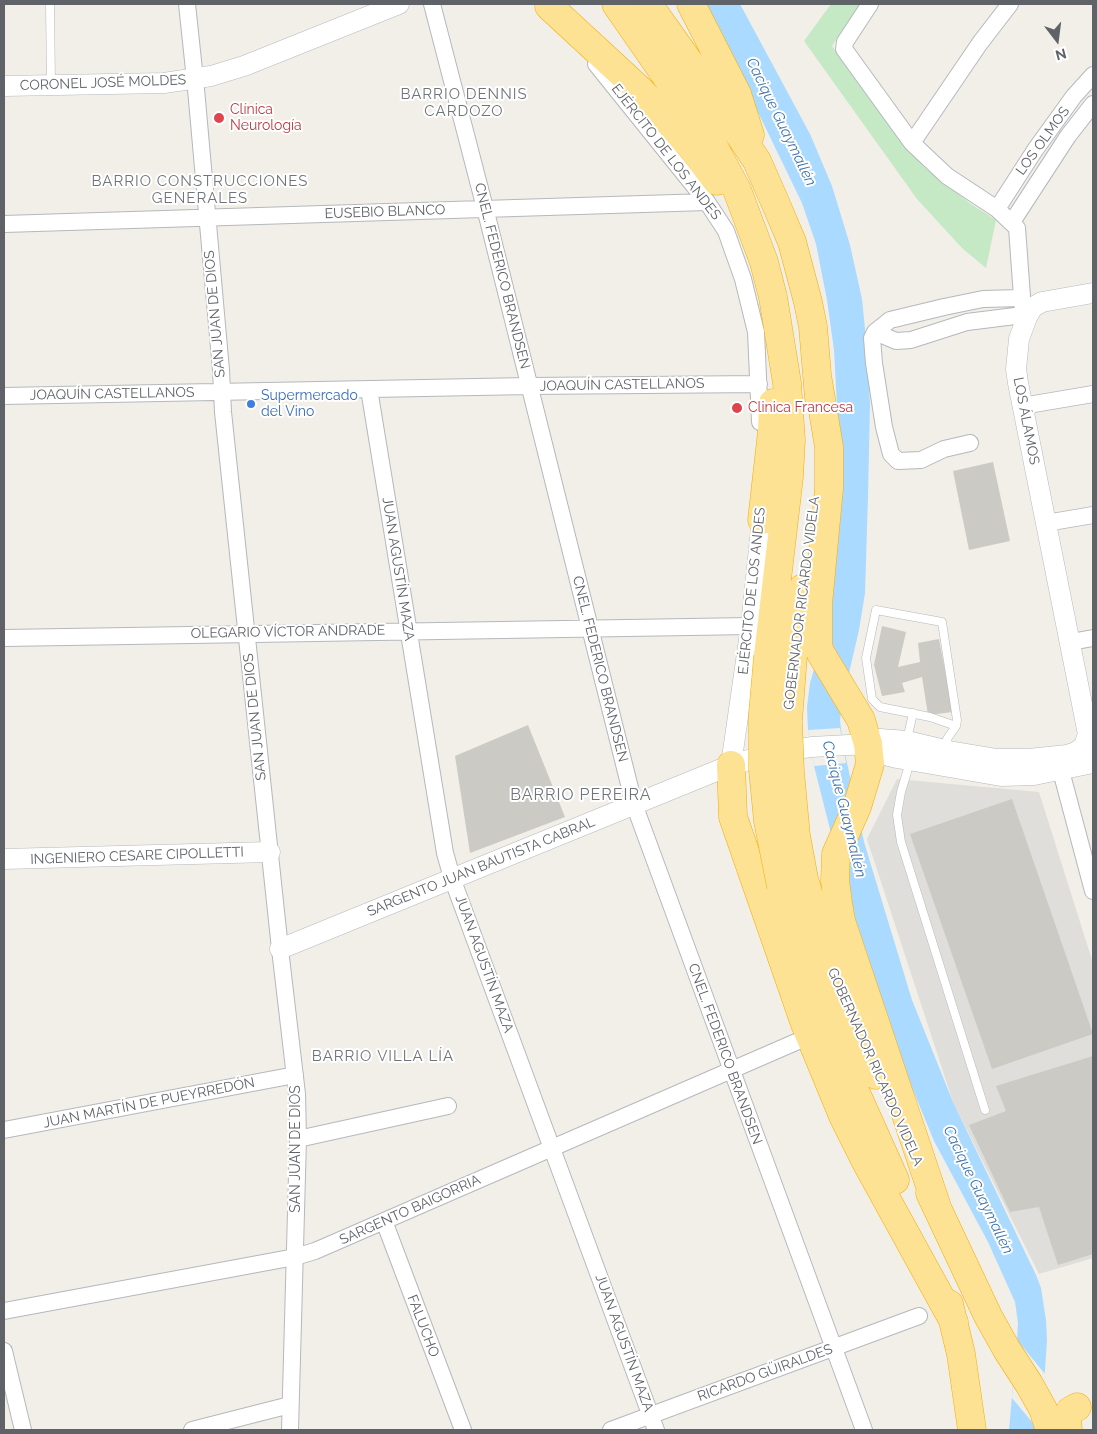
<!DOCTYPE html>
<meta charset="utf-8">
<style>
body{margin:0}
#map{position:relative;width:1097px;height:1434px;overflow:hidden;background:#f1efe8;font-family:Raleway,sans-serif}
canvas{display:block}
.frame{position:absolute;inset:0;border:5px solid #5f6368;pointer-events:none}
.north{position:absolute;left:1032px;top:15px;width:50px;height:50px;-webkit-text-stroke:4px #fff;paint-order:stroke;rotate:165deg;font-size:14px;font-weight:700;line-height:20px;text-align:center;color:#5f6368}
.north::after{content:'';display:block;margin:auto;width:18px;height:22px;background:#5f6368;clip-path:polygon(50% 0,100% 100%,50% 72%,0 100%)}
</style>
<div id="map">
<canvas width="1097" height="1434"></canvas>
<div class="frame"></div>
<div class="north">N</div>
</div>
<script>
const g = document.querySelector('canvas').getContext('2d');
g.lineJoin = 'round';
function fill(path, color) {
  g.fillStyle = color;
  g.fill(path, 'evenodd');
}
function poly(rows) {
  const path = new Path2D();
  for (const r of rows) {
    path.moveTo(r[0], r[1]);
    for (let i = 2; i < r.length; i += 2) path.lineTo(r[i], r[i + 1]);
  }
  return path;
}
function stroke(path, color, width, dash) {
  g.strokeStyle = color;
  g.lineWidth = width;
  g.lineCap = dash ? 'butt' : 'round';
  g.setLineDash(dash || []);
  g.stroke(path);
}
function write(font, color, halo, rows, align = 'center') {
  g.font = font + ' Raleway,sans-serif';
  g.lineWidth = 4;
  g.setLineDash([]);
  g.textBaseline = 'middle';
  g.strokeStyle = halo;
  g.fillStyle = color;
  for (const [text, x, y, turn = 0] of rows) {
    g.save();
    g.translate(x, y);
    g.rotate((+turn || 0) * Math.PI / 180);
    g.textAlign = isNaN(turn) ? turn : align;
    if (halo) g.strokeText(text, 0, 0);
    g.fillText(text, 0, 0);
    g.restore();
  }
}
fill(poly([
 [897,779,1039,792,1093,963,1093,1258,1039,1274,953,1102,867,839]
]), '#e0deda');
fill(poly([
 [831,4,860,4,832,46,905,146,924,167,971,204,996,220,986,268,962,248,917,199,804,41]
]), '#c5e8c5');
fill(poly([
 [702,4,740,4,810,134,832,186,850,245,862,299,867,349,870,404,868,496,865,593,859,630,842,703,840,721,843,744,864,842,912,1000,953,1102,1036,1275,1041,1288,1046,1320,1047,1340,1041,1430,1009,1430,1017,1340,1018,1323,1015,1302,988,1242,934,1141,885,1022,873,986,833,841,814,766,808,730,807,707,810,683,815,666,838,467,837,406,834,350,827,300,816,244,802,203,754,104]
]), '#aadaff');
fill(poly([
 [840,728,846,763,814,766,808,730],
 [1017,1340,1045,1374,1041,1430,1036,1430,1032,1422,1012,1398]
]), '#f1efe8');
fill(poly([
 [993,462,1010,541,969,550,953,471],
 [882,626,906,632,898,667,920,662,918,643,939,639,953,712,928,715,922,677,902,683,905,692,882,696,874,665],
 [528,725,565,817,470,853,455,756],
 [1012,799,1093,1034,992,1069,910,834],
 [1093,1056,1093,1254,1058,1265,1039,1207,1010,1212,969,1125,1006,1111,996,1086]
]), '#cccac5');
const service = poly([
 [50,4,51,84],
 [907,740,913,713],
 [948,749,947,739,956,726,957,720,942,622,876,610,866,658,872,699,880,707,930,717,956,726],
 [910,762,901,792,897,815,901,842,985,1110]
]);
const minor = poly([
 [187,4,196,89,221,370,223,412,280,949,297,1094,298,1139,290,1430],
 [432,4,485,208,634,804,864,1430],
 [870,4,845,42,844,49,912,143,947,176,997,209,1017,228,1024,324],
 [596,64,707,202,726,231,743,279,756,332,760,422],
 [912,143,980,43,1010,4],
 [997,209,1035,150,1074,96,1093,75],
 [1012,222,1068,136,1093,104],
 [4,224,707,202],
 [1022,298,983,299,944,307,890,320,875,332,896,341,911,340,967,322,1023,315],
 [875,332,872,338,874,363,884,427,891,454,898,461,921,460,944,449,970,443],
 [369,389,445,853,452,878,656,1430],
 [4,396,529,386,759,384],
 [1022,406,1093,394],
 [1046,523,1093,515],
 [4,638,751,626],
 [1071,642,1093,638],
 [1061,771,1093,891],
 [4,1130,295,1075],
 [298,1139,448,1106],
 [384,1221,463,1430],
 [4,1311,295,1257,315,1251,796,1042],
 [4,1351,23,1430],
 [192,1430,290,1405],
 [611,1430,919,1316]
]);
const tertiary = poly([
 [4,86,164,83,211,76,244,66,399,4],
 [1093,293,1042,302,1033,307,1027,317,1019,339,1016,369,1018,383,1088,734,1093,746],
 [868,744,878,753,897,758,1001,776,1034,775,1093,763],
 [731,765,751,626,762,520],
 [4,859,270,852],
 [280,949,731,765,774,753,811,747,868,744,880,739,907,741,949,751,997,759,1029,759,1067,755,1076,752,1084,746,1088,734]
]);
const motorway = poly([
 [616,4,709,138,737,190,764,262,773,297,787,383,791,440,789,477,768,656],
 [648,4,716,100,757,161,775,202,792,242,808,302,813,327,819,398],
 [691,4,737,94,750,135],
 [549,6,642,92,693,149,717,181],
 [818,381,829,447,829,488,818,604,818,645,820,652,861,720,868,744,870,764,857,807,836,854,835,881,838,903,841,921,938,1210],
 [762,520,772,432,773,403],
 [793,656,803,588],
 [731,765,733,817,805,1024,843,1116,866,1162,954,1322],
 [804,879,825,951,844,1002,876,1075],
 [781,886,792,932,806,976,838,1053,895,1180],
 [930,1193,988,1316,1007,1350,1029,1384,1043,1409,1050,1430],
 [949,1304,961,1354,972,1430],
 [1068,1430,1067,1418,1070,1411,1077,1407]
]);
stroke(service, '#b5b8bc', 9);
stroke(minor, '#b5b8bc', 18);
stroke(tertiary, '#b5b8bc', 21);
stroke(motorway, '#f9ab00', 29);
stroke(service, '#fff', 8);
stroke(minor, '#fff', 16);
stroke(tertiary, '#fff', 20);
stroke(motorway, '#fde293', 28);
const motorwayBridge = poly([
 [768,656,763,713,763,770,768,821,781,886],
 [793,656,788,721,790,772,796,836,804,879]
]);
stroke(motorwayBridge, '#f9ab00', 29, []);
stroke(motorwayBridge, '#fde293', 28);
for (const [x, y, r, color] of [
 [219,118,6,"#e0444e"],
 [251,404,5,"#3f7fe0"],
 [737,408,6,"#e0444e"]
]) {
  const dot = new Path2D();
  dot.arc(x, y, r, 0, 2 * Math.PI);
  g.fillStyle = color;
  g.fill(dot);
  stroke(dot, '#fff', 2);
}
write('14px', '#5f6368', '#fff', [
 ["CORONEL JOSÉ MOLDES",103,83,-2],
 ["LOS OLMOS",1043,141,-54],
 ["EJÉRCITO DE LOS ANDES",666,152,52],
 ["EUSEBIO BLANCO",385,212,-2],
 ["CNEL. FEDERICO BRANDSEN",502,276,76],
 ["SAN JUAN DE DIOS",215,314,-95],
 ["JOAQUÍN CASTELLANOS",622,385,-1],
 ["JOAQUÍN CASTELLANOS",112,394,-1],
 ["LOS ÁLAMOS",1026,421,79],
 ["JUAN AGUSTÍN MAZA",398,569,81],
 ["EJÉRCITO DE LOS ANDES",752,591,-84],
 ["GOBERNADOR RICARDO VIDELA",802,603,-83],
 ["OLEGARIO VÍCTOR ANDRADE",288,632,-1],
 ["CNEL. FEDERICO BRANDSEN",600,669,76],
 ["SAN JUAN DE DIOS",255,717,-96],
 ["INGENIERO CESARE CIPOLLETTI",137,856,-2],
 ["SARGENTO JUAN BAUTISTA CABRAL",481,867,-22],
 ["JUAN AGUSTÍN MAZA",484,964,70],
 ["CNEL. FEDERICO BRANDSEN",725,1054,70],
 ["GOBERNADOR RICARDO VIDELA",875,1067,66],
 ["JUAN MARTÍN DE PUEYRREDÓN",149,1103,-11],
 ["SAN JUAN DE DIOS",296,1149,-90],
 ["SARGENTO BAIGORRIA",410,1210,-24],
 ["FALUCHO",423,1326,69],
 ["JUAN AGUSTÍN MAZA",624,1343,70],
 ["RICARDO GÜIRALDES",765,1373,-20]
]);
write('14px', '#be3a42', '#fff', [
 ["Clínica",230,110],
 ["Neurología",230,126],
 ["Clinica Francesa",748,408]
], 'left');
write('14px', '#366cbe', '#fff', [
 ["Supermercado",261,396],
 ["del Vino",261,412]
], 'left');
g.letterSpacing = '1px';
write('15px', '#70757a', '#fff', [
 ["BARRIO DENNIS",464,94],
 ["CARDOZO",464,111],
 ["BARRIO CONSTRUCCIONES",200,181],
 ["GENERALES",200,198],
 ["BARRIO VILLA LÍA",383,1056]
]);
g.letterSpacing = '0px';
write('italic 15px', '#4174aa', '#fff', [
 ["Cacique Guaymallén",781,122,64],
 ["Cacique Guaymallén",844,809,76],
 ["Cacique Guaymallén",978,1190,64]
]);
g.letterSpacing = '1px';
write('16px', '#70757a', '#fff', [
 ["BARRIO PEREIRA",581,795]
]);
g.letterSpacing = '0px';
</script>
